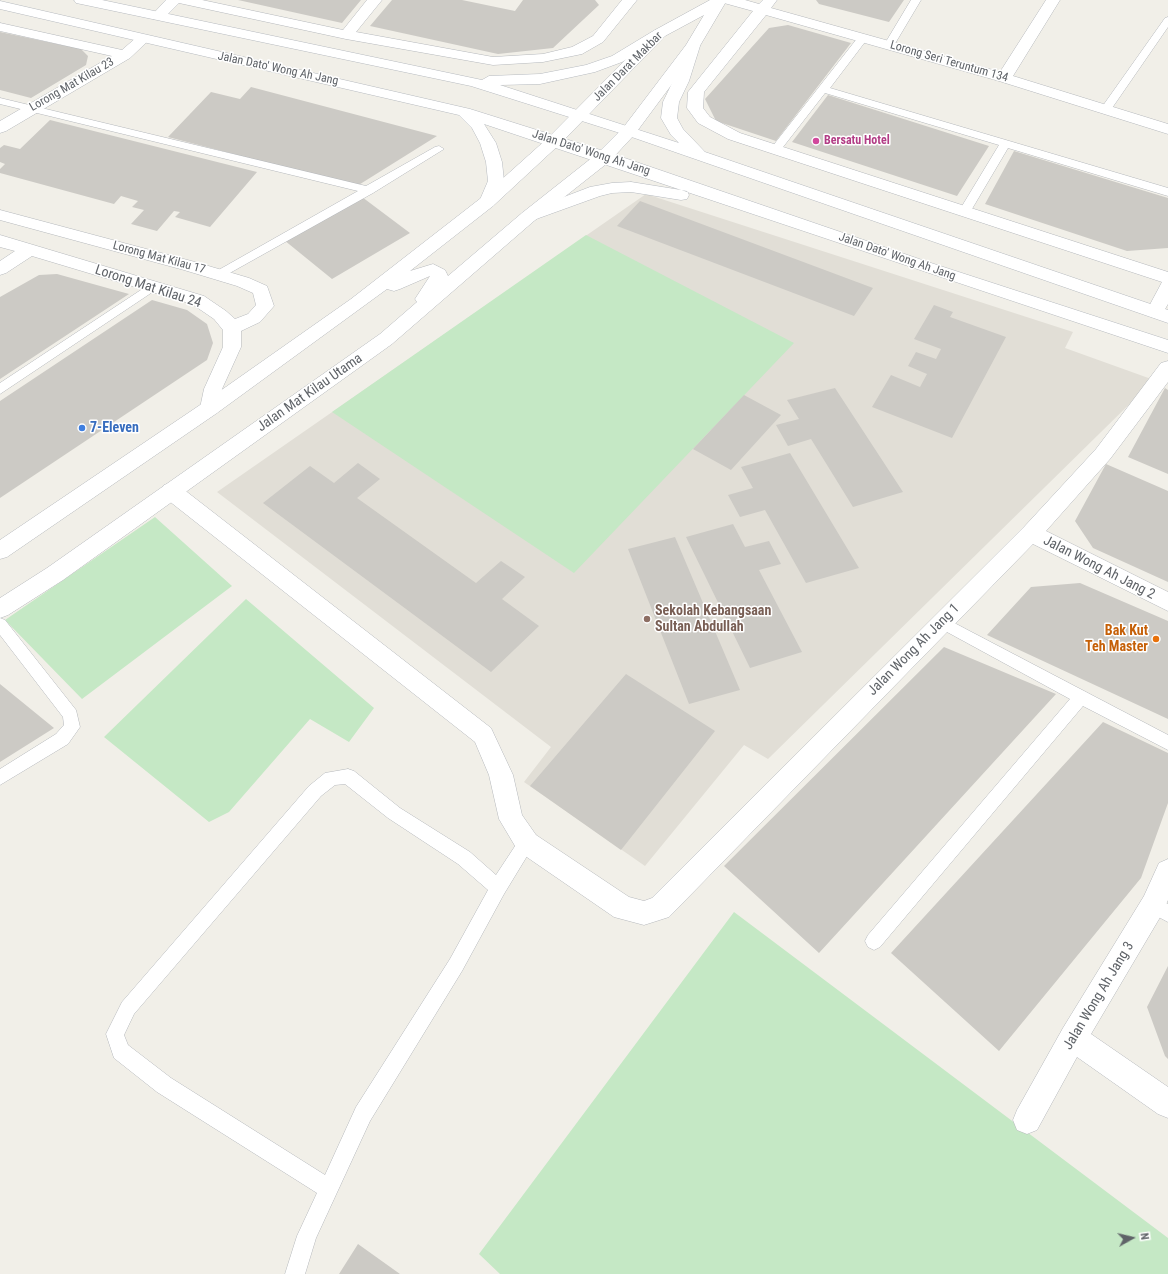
<!DOCTYPE html>
<style>
body{margin:0}
#map{position:relative;width:1168px;height:1274px;overflow:hidden;background:#f1efe8;font-family:"Roboto Condensed",sans-serif}
canvas{display:block}
.north{position:absolute;left:1112px;top:1218px;width:40px;height:40px;-webkit-text-stroke:3px #fff;paint-order:stroke;rotate:82deg;font-size:11px;font-weight:700;line-height:16px;text-align:center;color:#5f6368}
.north::after{content:'';display:block;margin:auto;width:14px;height:18px;background:#5f6368;clip-path:polygon(50% 0,100% 100%,50% 72%,0 100%)}
</style>
<div id="map">
<canvas width="1168" height="1274"></canvas>
<div class="north">N</div>
</div>
<script>
const g = document.querySelector('canvas').getContext('2d');
g.lineJoin = 'round';
function fill(path, color) {
  g.fillStyle = color;
  g.fill(path, 'evenodd');
}
function poly(rows) {
  const path = new Path2D();
  for (const r of rows) {
    path.moveTo(r[0], r[1]);
    for (let i = 2; i < r.length; i += 2) path.lineTo(r[i], r[i + 1]);
  }
  return path;
}
function stroke(path, color, width, dash) {
  g.strokeStyle = color;
  g.lineWidth = width;
  g.lineCap = dash ? 'butt' : 'round';
  g.setLineDash(dash || []);
  g.stroke(path);
}
function write(font, color, halo, rows, align = 'center') {
  g.font = font + ' "Roboto Condensed",sans-serif';
  g.lineWidth = 3;
  g.setLineDash([]);
  g.textBaseline = 'middle';
  g.strokeStyle = halo;
  g.fillStyle = color;
  for (const [text, x, y, turn = 0] of rows) {
    g.save();
    g.translate(x, y);
    g.rotate((+turn || 0) * Math.PI / 180);
    g.textAlign = isNaN(turn) ? turn : align;
    if (halo) g.strokeText(text, 0, 0);
    g.fillText(text, 0, 0);
    g.restore();
  }
}
fill(poly([
 [646,194,1073,332,1065,348,1154,380,768,759,744,745,645,866,524,782,551,747,217,492]
]), '#e1ded6');
fill(poly([
 [586,235,794,343,574,573,332,412],
 [155,517,232,586,82,699,5,620],
 [246,599,374,708,349,742,310,719,229,812,209,822,104,737],
 [734,912,1168,1238,1168,1274,500,1274,479,1254]
]), '#c5e8c5');
fill(poly([
 [238,0,361,0,342,23],
 [392,0,462,0,515,11,523,0,595,0,599,5,553,48,498,54,370,26],
 [816,0,904,0,889,22,819,4],
 [788,25,851,43,776,141,716,121,705,99,769,28],
 [0,32,81,49,88,56,86,65,31,98,0,90],
 [251,87,437,136,357,186,168,137,211,92,240,99],
 [828,95,989,146,957,196,792,142],
 [50,120,257,172,210,227,175,217,180,212,174,211,157,231,131,224,144,210,132,207,138,201,121,196,114,204,0,173,0,169,5,164,0,162,0,148,4,145,20,149],
 [1014,151,1168,198,1168,248,1127,251,985,204],
 [362,197,410,233,332,279,284,240],
 [640,201,873,288,854,316,617,226],
 [57,274,129,294,0,379,0,297,39,275],
 [152,300,187,310,207,324,213,343,207,360,0,498,0,401],
 [934,305,953,312,950,317,1006,337,952,438,872,407,891,375,920,387,927,374,908,366,916,352,936,359,941,349,914,339],
 [835,388,903,492,853,507,811,439,788,446,776,425,799,419,787,400],
 [1165,388,1168,390,1168,474,1128,457],
 [744,395,781,415,731,470,693,449],
 [790,453,859,568,806,583,765,510,740,517,728,495,753,488,741,467],
 [358,463,380,479,357,498,476,583,501,561,525,577,502,599,539,626,491,672,263,503,310,466,334,483],
 [1106,464,1168,491,1168,582,1093,548,1075,521],
 [733,524,745,547,769,541,781,564,759,570,802,652,750,668,686,537],
 [675,537,740,690,689,704,628,549],
 [1080,583,1168,621,1168,719,987,635,1031,587],
 [944,647,1056,694,819,953,724,866],
 [626,674,715,731,621,850,530,786],
 [0,684,54,728,0,762],
 [1103,722,1168,753,1168,803,1141,878,999,1051,891,953],
 [1168,966,1168,1059,1165,1056,1147,1007],
 [358,1244,400,1274,339,1274]
]), '#cccac5');
const service = poly([
 [911,0,921,0,893,47,885,47,884,45,911,0],
 [1168,17,1168,27,1110,111,1102,111,1101,109,1102,107,1165,18,1168,17],
 [863,35,868,38,830,88,1168,188,1168,196,1008,148,969,214,961,214,959,211,999,145,825,93,780,151,772,151,771,149,772,147,859,36,863,35],
 [0,98,366,186,435,147,439,146,444,149,373,193,219,279,213,275,215,272,358,191,0,104,0,98],
 [153,282,157,283,159,286,157,289,0,394,0,383,153,282],
 [941,616,1168,735,1168,750,1083,706,880,947,874,950,868,947,865,941,868,935,1070,699,936,626,934,622,936,618,941,616],
 [0,618,5,620,76,710,80,727,68,744,0,785,0,769,56,734,64,725,63,717,0,635,0,618],
 [348,769,354,771,400,808,470,852,496,875,521,837,527,835,533,837,535,843,504,894,462,971,370,1121,316,1238,305,1274,285,1274,297,1236,317,1193,157,1092,114,1058,106,1034,122,1002,309,786,325,773,348,769],
 [345,784,388,818,458,864,488,890,450,959,356,1107,325,1175,171,1078,128,1045,124,1035,134,1014,321,796,335,785,345,784],
 [1153,897,1168,904,1168,922,1147,911,1144,905,1147,899,1153,897]
]);
const minor = poly([
 [166,0,202,0,343,30,367,0,382,0,356,32,493,57,543,54,572,47,593,36,622,0,637,0,603,42,582,54,543,62,493,65,346,39,179,3,163,19,153,19,151,16,166,0],
 [722,0,745,0,759,4,763,0,777,0,771,8,1000,72,1046,0,1060,0,1013,76,1168,124,1168,134,999,81,766,15,704,92,703,108,710,117,740,133,1168,272,1168,304,1161,316,1155,318,1149,316,1146,312,1162,282,728,139,698,123,687,108,688,92,753,11,724,3,722,0],
 [0,23,122,50,138,36,143,35,148,36,150,39,130,58,6,131,0,133,0,121,112,56,0,31,0,23],
 [0,210,195,262,249,278,267,286,274,306,260,322,241,331,241,347,222,389,220,408,217,413,210,415,203,413,200,408,204,389,223,347,223,330,214,319,192,304,32,256,6,273,0,275,0,261,15,251,0,247,0,235,204,296,226,311,235,319,248,314,256,305,253,293,237,286,184,270,0,220,0,210],
 [1168,361,1168,382,1110,459,1046,531,1168,592,1168,611,1033,544,669,917,644,925,614,917,518,851,499,819,489,775,475,742,164,497,161,491,164,485,171,483,178,485,491,728,513,775,522,815,536,835,629,897,644,901,652,898,1024,527,1096,449,1161,363,1168,361],
 [1168,859,1168,900,1162,914,1091,1034,1168,1087,1168,1118,1158,1114,1077,1057,1037,1130,1027,1134,1017,1130,1013,1120,1017,1110,1063,1028,1144,896,1159,863,1168,859]
]);
const tertiary = poly([
 [710,0,727,0,698,49,635,134,610,161,534,221,392,344,63,580,8,615,0,618,0,598,47,568,380,334,417,302,415,299,430,276,400,289,394,291,387,289,217,413,7,557,0,559,0,540,203,403,351,299,481,198,549,137,655,30,710,0],
 [704,15,686,45,623,128,598,153,522,213,448,276,445,270,433,264,410,271,493,206,561,143,665,36,704,15]
]);
const secondary = poly([
 [74,0,102,0,482,80,489,76,540,74,586,65,612,56,655,30,665,30,667,33,665,36,622,62,595,72,540,84,500,85,679,143,671,135,661,118,663,102,673,81,686,46,688,43,698,43,700,46,689,81,679,102,677,118,683,129,705,152,1168,310,1168,323,623,134,471,86,81,4,76,3,74,0],
 [0,1,470,109,610,153,928,262,1168,340,1168,353,484,124,496,143,502,162,504,181,493,206,487,207,481,206,479,202,488,181,486,162,480,143,472,128,459,115,0,9,0,1],
 [631,182,681,190,687,191,689,195,687,199,681,200,631,192,612,193,600,196,528,222,522,221,520,217,522,213,590,187,612,183,631,182]
]);
stroke(service, '#b5b8bc', 1);
stroke(minor, '#b5b8bc', 1);
stroke(tertiary, '#b5b8bc', 1);
stroke(secondary, '#b6babf', 1);
fill(service, '#fff');
fill(minor, '#fff');
fill(tertiary, '#fff');
fill(secondary, '#fff');
for (const [x, y, r, color] of [
 [816,141,4,"#d1479c"],
 [82,428,4,"#3f7fe0"],
 [647,619,4,"#8d6e63"],
 [1156,639,4,"#e8710a"]
]) {
  const dot = new Path2D();
  dot.arc(x, y, r, 0, 2 * Math.PI);
  g.fillStyle = color;
  g.fill(dot);
  stroke(dot, '#fff', 1.5);
}
write('12px', '#5f6368', '#fff', [
 ["Lorong Seri Teruntum 134",949,62,16],
 ["Jalan Darat Makbar",628,67,-45],
 ["Jalan Dato' Wong Ah Jang",278,69,12],
 ["Lorong Mat Kilau 23",72,85,-30],
 ["Jalan Dato' Wong Ah Jang",591,153,18],
 ["Jalan Dato' Wong Ah Jang",897,257,19],
 ["Lorong Mat Kilau 17",159,258,15]
]);
write('bold 12px', '#b23c85', '#fff', [
 ["Bersatu Hotel",824,141]
], 'left');
write('14px', '#5f6368', '#fff', [
 ["Lorong Mat Kilau 24",148,287,18],
 ["Jalan Mat Kilau Utama",310,393,-35],
 ["Jalan Wong Ah Jang 2",1099,568,27],
 ["Jalan Wong Ah Jang 1",914,650,-45],
 ["Jalan Wong Ah Jang 3",1099,996,-59]
]);
write('bold 14px', '#366cbe', '#fff', [
 ["7-Eleven",90,428]
], 'left');
write('bold 14px', '#785e54', '#fff', [
 ["Sekolah Kebangsaan",655,611],
 ["Sultan Abdullah",655,627]
], 'left');
write('bold 14px', '#c56008', '#fff', [
 ["Bak Kut",1148,631],
 ["Teh Master",1148,647]
], 'right');
</script>
